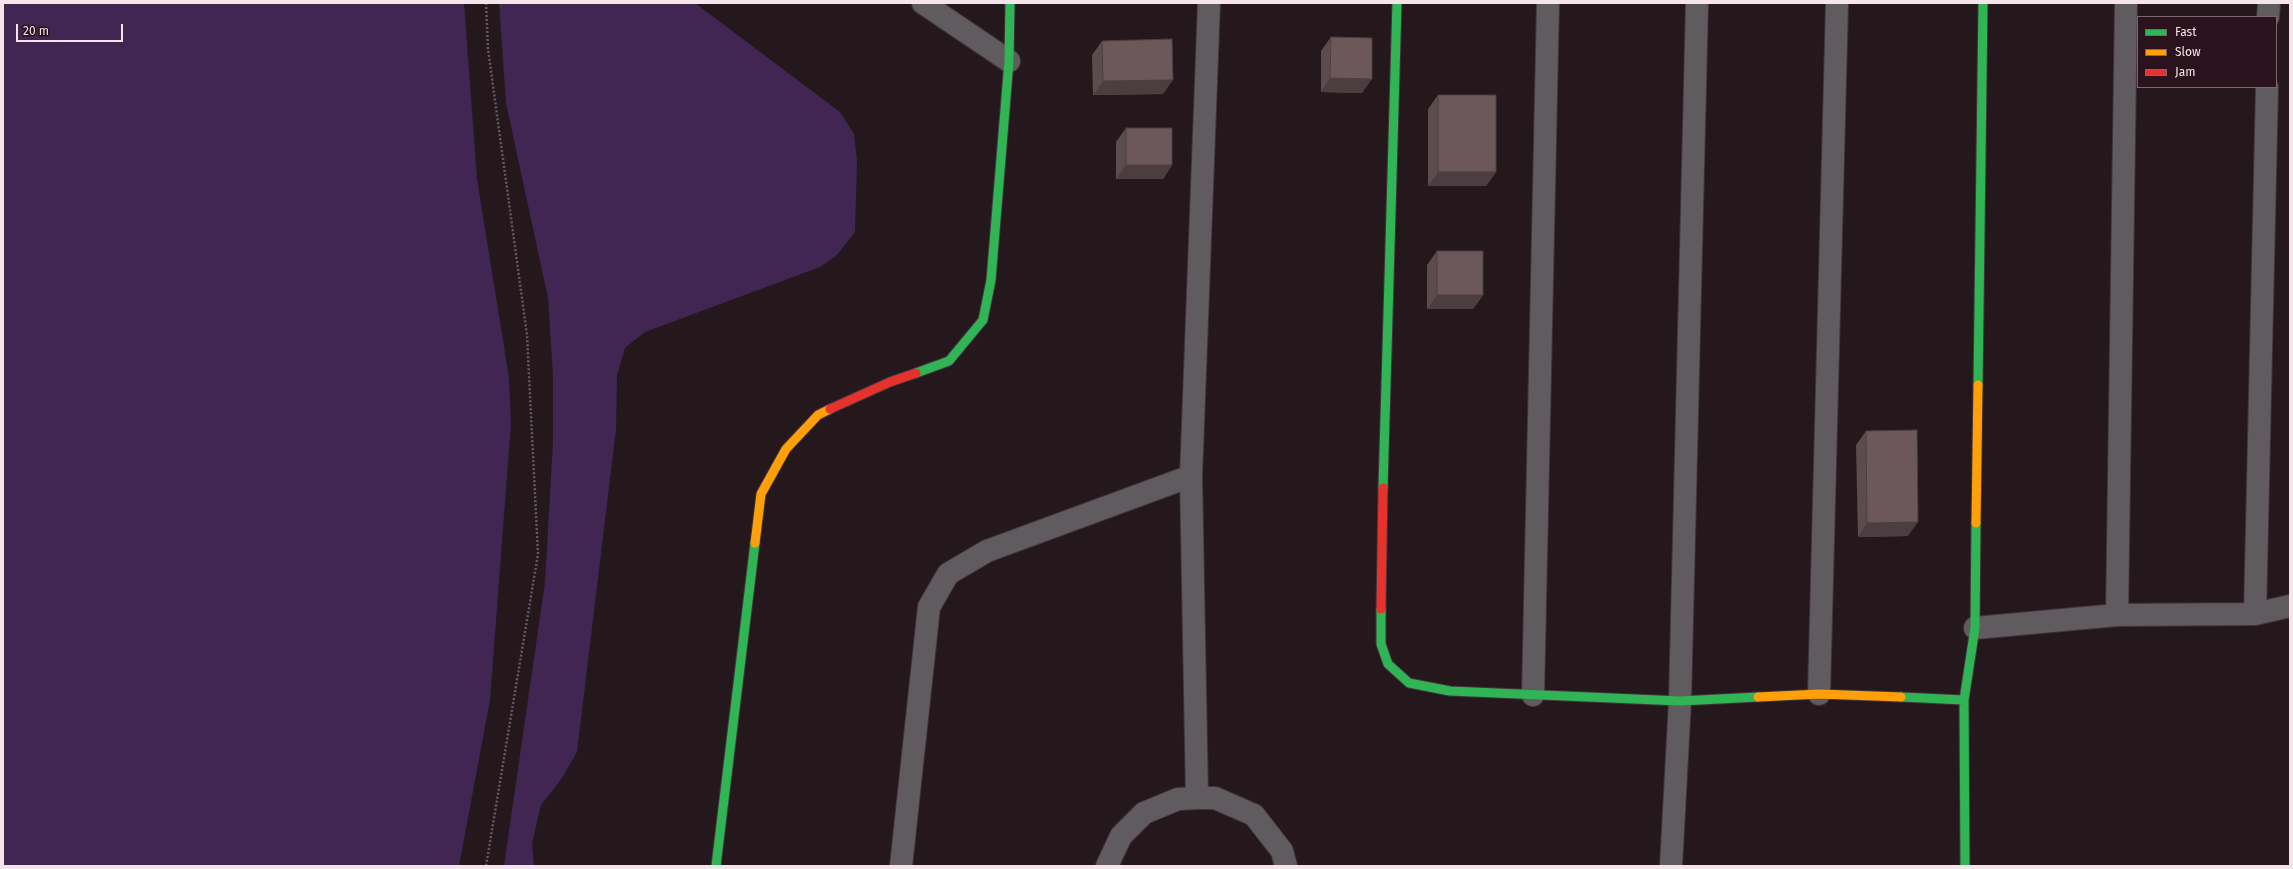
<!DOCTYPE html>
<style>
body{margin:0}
#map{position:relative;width:2293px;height:869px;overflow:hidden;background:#25181d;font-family:"Fira Sans",sans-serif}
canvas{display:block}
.frame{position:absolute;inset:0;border:4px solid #f5e4ea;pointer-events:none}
.legend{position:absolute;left:2137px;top:16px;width:140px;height:72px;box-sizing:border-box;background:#2a131c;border:1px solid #7b676e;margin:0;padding:5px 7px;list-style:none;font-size:12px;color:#f5e4ea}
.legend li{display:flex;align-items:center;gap:8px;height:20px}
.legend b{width:20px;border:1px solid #7b676e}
.scale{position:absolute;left:16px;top:24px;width:107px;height:18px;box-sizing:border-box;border:2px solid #f5e4ea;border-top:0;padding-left:5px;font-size:12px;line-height:14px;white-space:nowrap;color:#f5e4ea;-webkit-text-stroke:3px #2a131c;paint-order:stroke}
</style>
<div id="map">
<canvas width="2293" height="869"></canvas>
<div class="frame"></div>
<ul class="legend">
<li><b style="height:5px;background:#30b455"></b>Fast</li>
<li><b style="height:5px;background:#ff9f0a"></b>Slow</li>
<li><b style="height:5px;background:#e5322d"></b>Jam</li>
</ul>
<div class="scale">20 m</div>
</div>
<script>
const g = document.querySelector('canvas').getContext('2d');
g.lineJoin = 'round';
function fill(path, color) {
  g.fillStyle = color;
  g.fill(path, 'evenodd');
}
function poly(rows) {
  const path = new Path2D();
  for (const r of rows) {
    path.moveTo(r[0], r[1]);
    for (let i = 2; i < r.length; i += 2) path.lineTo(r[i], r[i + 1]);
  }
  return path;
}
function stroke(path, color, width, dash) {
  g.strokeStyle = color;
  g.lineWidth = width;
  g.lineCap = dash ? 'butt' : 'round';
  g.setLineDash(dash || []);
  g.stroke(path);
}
fill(poly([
 [3,3,464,3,477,179,509,378,511,423,490,700,459,866,3,866],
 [499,3,695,3,840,112,854,134,857,161,855,232,836,256,820,267,645,332,625,348,617,375,616,429,577,752,562,778,541,805,532,843,534,866,504,866,545,582,553,441,553,376,548,298,506,103]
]), '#412553');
const street = poly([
 [923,3,1009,61],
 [2268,17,2269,3],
 [2255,614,2267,87],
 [2117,615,2126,3],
 [1975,628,2117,615,2255,614,2290,606],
 [1819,694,1837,3],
 [1533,695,1548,3],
 [1197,798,1191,476,1209,3],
 [901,866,929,607,948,574,987,551,1191,476],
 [1107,866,1121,836,1144,813,1178,799,1197,798,1215,798,1254,815,1282,851,1286,866],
 [1671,866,1680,701,1697,3]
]);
const fast = poly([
 [916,373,949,361,983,320,991,280,1009,61,1010,3],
 [1978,385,1983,3],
 [1383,488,1397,3],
 [1381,609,1381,644,1388,664,1409,683,1450,691,1680,701,1758,697],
 [1901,697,1964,700],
 [716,866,755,543],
 [1965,866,1964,700,1975,628,1976,523]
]);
const slow = poly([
 [1976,523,1978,385],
 [755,543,761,494,786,449,818,415,830,409],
 [1758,697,1819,694,1901,697]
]);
const jam = poly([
 [830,409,890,382,916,373],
 [1381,609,1383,488]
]);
stroke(street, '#41353b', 24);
stroke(fast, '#41353b', 11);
stroke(slow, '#41353b', 11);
stroke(jam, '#41353b', 11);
stroke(poly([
 [486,3,488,49,527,335,538,554,486,866]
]), '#605b5e', 2.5, [2, 2]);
stroke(street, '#605b5e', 22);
stroke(fast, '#30b455', 9);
stroke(slow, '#ff9f0a', 9);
stroke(jam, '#e5322d', 9);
fill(poly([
 [1331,37,1362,93,1321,92,1321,51],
 [1102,41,1163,94,1093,95,1092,55],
 [1438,95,1496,172,1486,186,1428,186,1428,109],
 [1126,128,1172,165,1163,179,1116,179,1116,142],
 [1437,251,1483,295,1473,309,1427,309,1427,265],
 [1866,431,1908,536,1858,537,1856,445]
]), '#5d4c4e');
fill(poly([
 [1330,78,1372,79,1362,93,1321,92],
 [1173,80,1163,94,1093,95,1103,81],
 [1126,165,1172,165,1163,179,1116,179],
 [1438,172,1496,172,1486,186,1428,186],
 [1437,295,1483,295,1473,309,1427,309],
 [1918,522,1908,536,1858,537,1867,523]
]), '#4c3e40');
const building = poly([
 [1331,37,1372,38,1372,79,1330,78,1331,37],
 [1172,39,1173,80,1103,81,1102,41,1172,39],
 [1438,95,1496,95,1496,172,1438,172,1438,95],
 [1126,128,1172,128,1172,165,1126,165,1126,128],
 [1437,251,1483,251,1483,295,1437,295,1437,251],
 [1917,430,1918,522,1867,523,1866,431,1917,430]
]);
fill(building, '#6c585b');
stroke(building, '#4c3e40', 1);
</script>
